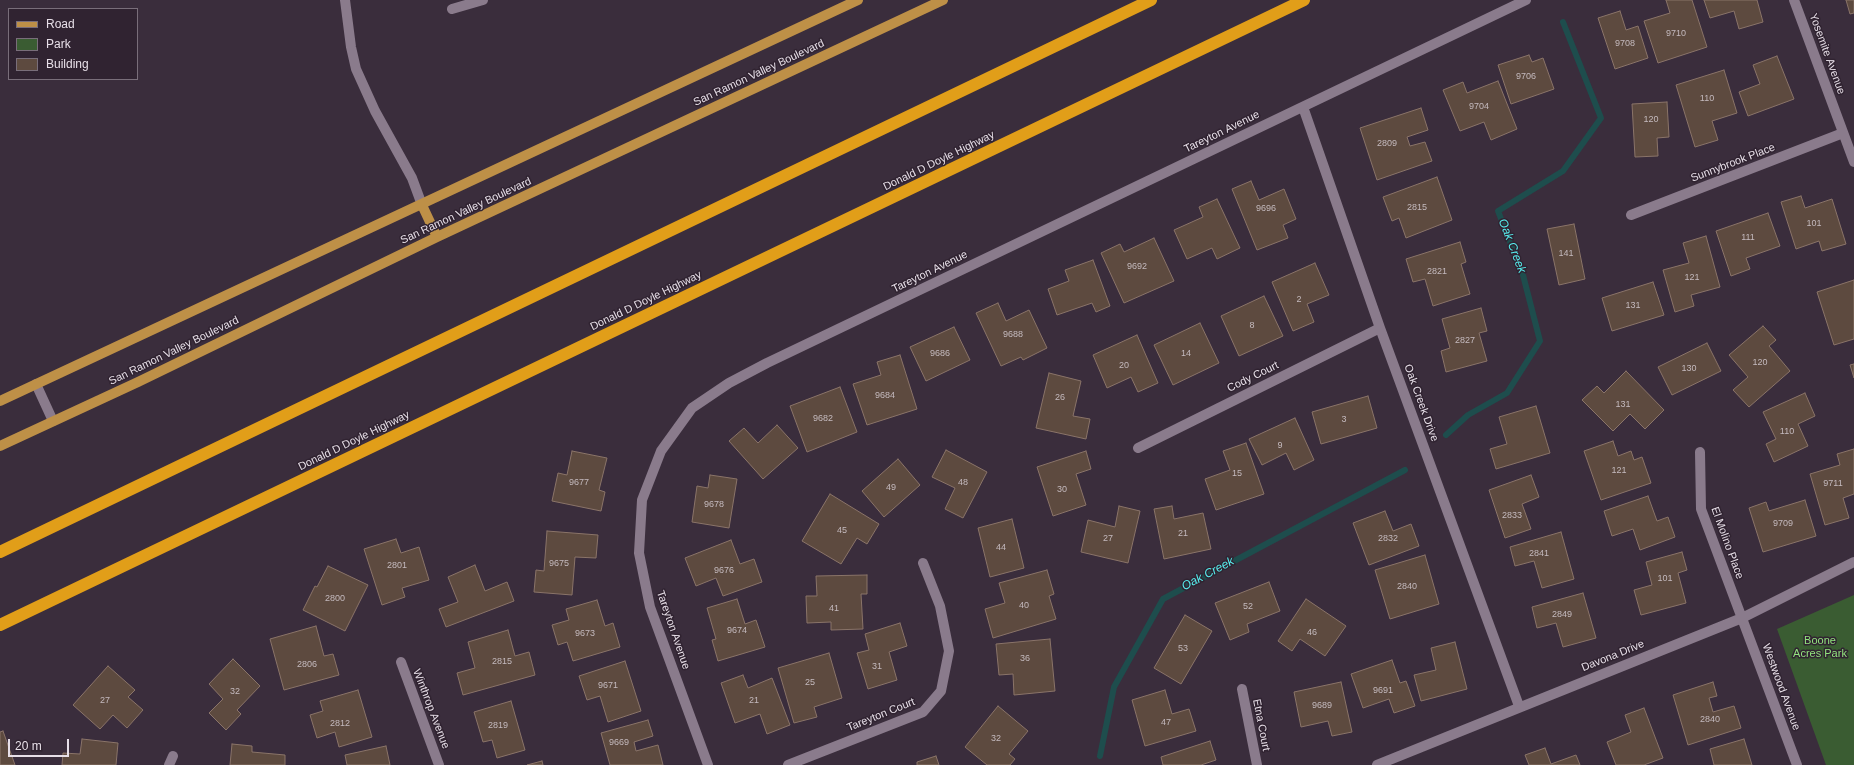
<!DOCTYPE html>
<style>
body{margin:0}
#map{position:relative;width:1854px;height:765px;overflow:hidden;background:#3a2d3c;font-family:Arial,sans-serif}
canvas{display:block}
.legend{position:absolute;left:8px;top:8px;width:130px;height:72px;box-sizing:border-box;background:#302331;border:1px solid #796e7a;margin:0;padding:5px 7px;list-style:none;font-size:12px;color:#e7dfe8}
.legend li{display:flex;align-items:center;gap:8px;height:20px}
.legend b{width:20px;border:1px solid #796e7a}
.scale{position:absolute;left:8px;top:739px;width:61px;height:18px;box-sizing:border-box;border:2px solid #e7dfe8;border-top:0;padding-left:5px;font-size:12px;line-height:14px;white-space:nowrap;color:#e7dfe8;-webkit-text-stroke:3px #302331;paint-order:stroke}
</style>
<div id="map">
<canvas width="1854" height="765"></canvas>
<ul class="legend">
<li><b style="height:5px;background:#be9047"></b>Road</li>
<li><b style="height:11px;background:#3a5c32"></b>Park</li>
<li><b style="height:11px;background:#5d4a3f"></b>Building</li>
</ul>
<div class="scale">20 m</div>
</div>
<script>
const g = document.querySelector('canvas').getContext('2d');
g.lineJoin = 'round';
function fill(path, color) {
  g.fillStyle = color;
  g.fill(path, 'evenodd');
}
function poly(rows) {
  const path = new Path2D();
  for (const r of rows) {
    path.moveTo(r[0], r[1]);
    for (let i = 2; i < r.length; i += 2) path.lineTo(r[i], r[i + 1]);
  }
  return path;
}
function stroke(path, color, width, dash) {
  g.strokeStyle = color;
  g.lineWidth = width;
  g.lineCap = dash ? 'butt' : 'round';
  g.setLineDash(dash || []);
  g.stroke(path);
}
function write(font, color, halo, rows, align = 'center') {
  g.font = font + ' Arial,sans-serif';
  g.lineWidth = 3;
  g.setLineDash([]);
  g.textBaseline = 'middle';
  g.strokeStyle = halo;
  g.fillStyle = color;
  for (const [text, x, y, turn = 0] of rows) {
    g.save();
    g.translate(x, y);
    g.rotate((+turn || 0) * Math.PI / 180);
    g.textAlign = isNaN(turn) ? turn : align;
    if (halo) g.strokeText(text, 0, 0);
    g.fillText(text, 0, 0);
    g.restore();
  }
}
fill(poly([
 [1854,595,1854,765,1826,765,1777,629]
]), '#3a5c32');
stroke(poly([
 [1446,435,1468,415,1507,393,1540,341,1523,275,1498,211,1563,171,1601,118,1563,22],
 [1100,756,1114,687,1163,599,1405,470]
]), '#1e4d4d', 6);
const building = poly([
 [1666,0,1692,0,1707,47,1658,63,1644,21,1670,13,1666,0],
 [1704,0,1757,0,1763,22,1739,29,1734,11,1710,18,1704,0],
 [1846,0,1854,0,1854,13,1850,14,1846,0],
 [1620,11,1626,30,1638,26,1648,58,1615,69,1598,18,1620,11],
 [1529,55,1532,62,1543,58,1554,89,1511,104,1498,65,1529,55],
 [1777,56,1794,99,1748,116,1739,92,1760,84,1753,65,1777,56],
 [1724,70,1737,113,1712,121,1718,140,1695,147,1676,85,1724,70],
 [1498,81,1517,129,1491,140,1484,122,1460,131,1443,90,1463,82,1467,93,1498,81],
 [1667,102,1669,137,1657,138,1658,156,1635,157,1632,104,1667,102],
 [1421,108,1428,130,1407,137,1410,146,1425,142,1432,161,1377,180,1360,128,1421,108],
 [1437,177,1452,220,1406,238,1399,218,1392,221,1383,197,1437,177],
 [1251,181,1259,200,1284,189,1296,219,1283,225,1288,238,1257,250,1232,189,1251,181],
 [1801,196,1805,208,1832,199,1846,244,1822,251,1819,241,1796,249,1781,202,1801,196],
 [1217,199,1240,248,1217,259,1212,248,1187,259,1174,230,1203,217,1199,207,1217,199],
 [1768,213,1780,246,1746,258,1750,269,1731,276,1716,231,1768,213],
 [1574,224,1585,279,1559,285,1547,229,1574,224],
 [1706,236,1720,287,1691,295,1694,306,1675,312,1663,270,1689,263,1683,243,1706,236],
 [1154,238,1174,281,1124,303,1101,253,1120,244,1124,252,1154,238],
 [1460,242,1466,262,1461,264,1470,294,1433,306,1425,279,1413,282,1406,259,1460,242],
 [1093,260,1110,306,1096,312,1092,303,1057,315,1048,289,1069,281,1065,270,1093,260],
 [1315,263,1329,295,1307,304,1314,322,1293,331,1272,282,1315,263],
 [1854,280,1854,339,1834,345,1817,292,1854,280],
 [1653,282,1664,315,1612,331,1602,298,1653,282],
 [1264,296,1283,336,1239,356,1221,316,1264,296],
 [998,303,1006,321,1029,310,1047,348,1023,360,1021,357,1001,366,976,313,998,303],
 [1481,308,1487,331,1479,333,1487,361,1446,372,1441,351,1450,348,1442,319,1481,308],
 [1200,323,1219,363,1173,385,1154,345,1200,323],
 [1763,326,1776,340,1769,346,1790,371,1749,407,1733,390,1748,377,1729,355,1763,326],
 [954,327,970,360,926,381,910,347,954,327],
 [1137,335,1158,383,1138,392,1131,377,1107,388,1093,355,1137,335],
 [1707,343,1721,371,1672,395,1658,367,1707,343],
 [900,355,917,409,867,425,853,384,881,375,877,362,900,355],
 [1854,364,1854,378,1850,365,1854,364],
 [1626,371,1664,410,1645,429,1630,414,1613,431,1582,400,1597,386,1604,393,1626,371],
 [1049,373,1081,381,1073,416,1090,419,1086,439,1036,428,1049,373],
 [840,387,857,432,807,452,790,406,840,387],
 [1805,393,1815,416,1798,424,1808,446,1774,462,1766,444,1776,439,1763,412,1805,393],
 [1368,396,1377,428,1321,444,1312,412,1368,396],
 [1536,406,1550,453,1496,469,1490,449,1507,444,1499,417,1536,406],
 [1295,418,1314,460,1294,470,1286,453,1262,465,1249,439,1295,418],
 [777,425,798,448,763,479,729,441,744,428,758,443,777,425],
 [1613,441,1618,456,1631,451,1634,460,1642,457,1651,483,1601,500,1584,451,1613,441],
 [1246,443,1264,494,1216,510,1205,479,1230,470,1223,451,1246,443],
 [1854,449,1854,494,1843,498,1849,518,1825,525,1810,474,1840,465,1837,454,1854,449],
 [946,450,987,472,963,518,945,509,955,488,932,477,946,450],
 [572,451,607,458,599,490,605,492,601,511,552,501,558,473,567,475,572,451],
 [1086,451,1091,469,1076,474,1086,505,1053,516,1037,467,1086,451],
 [898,459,920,485,884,517,862,491,898,459],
 [710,475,737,479,729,528,692,522,697,486,708,488,710,475],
 [1531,475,1539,497,1522,504,1531,529,1505,538,1489,490,1531,475],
 [830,494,879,524,867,544,857,538,841,564,802,541,830,494],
 [1648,496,1657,521,1668,517,1675,537,1640,550,1633,529,1612,536,1604,511,1648,496],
 [1805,500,1816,536,1763,552,1749,508,1766,502,1769,511,1805,500],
 [1119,506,1140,511,1128,563,1081,552,1088,520,1115,527,1119,506],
 [1172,506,1174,519,1203,513,1211,549,1164,559,1154,509,1172,506],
 [1385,511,1393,531,1411,524,1419,546,1369,565,1353,523,1385,511],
 [1012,519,1024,568,990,577,978,528,1012,519],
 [547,531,598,535,596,558,575,557,572,595,534,592,536,570,544,571,547,531],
 [1561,532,1574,579,1542,588,1534,561,1515,566,1510,547,1561,532],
 [396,539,401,553,419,547,429,580,402,588,405,597,382,605,364,549,396,539],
 [731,540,740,564,754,559,762,582,723,596,716,578,696,586,685,558,731,540],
 [1682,552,1687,570,1678,573,1686,603,1641,615,1634,590,1652,585,1646,562,1682,552],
 [1425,555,1439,604,1390,619,1375,570,1425,555],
 [475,565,485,591,507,582,514,601,446,627,439,609,458,602,448,577,475,565],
 [328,566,368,585,345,631,303,610,315,586,317,587,328,566],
 [1047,570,1054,594,1049,596,1056,619,993,638,985,609,1005,603,999,583,1047,570],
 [867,575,867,594,861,594,863,629,831,630,831,622,807,623,806,596,817,596,816,576,867,575],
 [1269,582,1280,611,1247,624,1249,632,1230,640,1215,603,1269,582],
 [1583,593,1596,638,1563,647,1556,623,1537,628,1532,607,1583,593],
 [737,599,745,624,756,620,765,647,718,661,712,640,716,639,707,608,737,599],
 [1306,599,1346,626,1325,656,1300,639,1292,651,1278,641,1306,599],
 [597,600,605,626,613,623,620,647,573,661,567,642,558,645,552,625,569,620,566,609,597,600],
 [1185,615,1212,631,1181,684,1154,668,1185,615],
 [900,623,907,646,889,652,897,680,868,689,857,653,869,650,865,634,900,623],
 [316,626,324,656,333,654,339,675,284,690,270,639,316,626],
 [508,630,515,656,529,652,535,675,463,695,457,673,475,668,468,642,508,630],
 [1050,639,1055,691,1014,695,1013,674,999,675,996,644,1050,639],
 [1455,642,1467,689,1421,701,1414,675,1436,670,1431,648,1455,642],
 [829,653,842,698,814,707,817,717,794,723,778,668,829,653],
 [233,659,260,686,237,710,241,714,226,730,209,713,223,699,209,684,233,659],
 [1392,660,1400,683,1406,681,1415,706,1394,713,1389,699,1363,708,1351,674,1392,660],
 [625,661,641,711,608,722,600,696,587,700,579,676,625,661],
 [108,666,135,690,128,697,143,710,127,728,113,715,100,729,73,705,108,666],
 [743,675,748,688,772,678,790,725,767,734,760,714,735,723,721,683,743,675],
 [1341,682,1352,732,1332,736,1328,721,1301,727,1294,692,1341,682],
 [1713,682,1717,696,1709,698,1713,712,1734,706,1741,728,1688,745,1673,695,1713,682],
 [358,690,372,737,339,747,335,732,317,738,310,715,323,711,320,701,358,690],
 [1165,690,1172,714,1189,709,1196,731,1145,746,1132,700,1165,690],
 [511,701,525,750,497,758,492,740,483,742,474,712,511,701],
 [998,706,1028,731,1009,754,1015,759,1010,765,987,765,965,747,998,706],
 [1644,708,1663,758,1644,765,1616,765,1607,742,1631,732,1625,715,1644,708],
 [648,720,653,736,634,742,636,751,658,745,663,765,610,765,601,733,648,720],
 [3,731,15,765,0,765,0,732,3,731],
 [82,739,118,743,116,765,62,765,63,753,80,754,82,739],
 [1744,739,1752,765,1714,765,1710,749,1744,739],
 [1210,741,1216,760,1201,765,1163,765,1161,757,1210,741],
 [232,744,252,746,252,752,285,755,285,765,230,765,232,744],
 [386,746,390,765,347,765,345,755,386,746],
 [1545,748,1551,764,1576,755,1580,765,1529,765,1525,755,1545,748],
 [936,756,939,765,917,765,917,762,936,756],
 [542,761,543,765,527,765,542,761]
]);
fill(building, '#5d4a3f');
stroke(building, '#8a7469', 1);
stroke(poly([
 [345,0,351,47,356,69,375,111,412,178,422,205],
 [1794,0,1854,162],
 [452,9,483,0],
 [1303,107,1380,328,1519,706],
 [1631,215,1843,133],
 [36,384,53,421],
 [1138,448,1380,328],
 [1700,452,1701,509,1797,765],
 [401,662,439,765],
 [1242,689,1257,765],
 [169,765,173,756],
 [708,765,650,607,639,553,642,500,661,451,692,408,729,383,767,363,1526,0],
 [788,765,923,712,941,691,949,651,940,606,923,563],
 [1377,765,1742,618,1854,562]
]), '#8a7b8c', 10);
stroke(poly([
 [422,205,437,237],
 [0,401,858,0],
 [0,446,138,382,437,237,943,0]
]), '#be9047', 10);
stroke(poly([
 [0,552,1151,0],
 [0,625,1304,0]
]), '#e19e19', 12);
write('9px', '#c4babe', null, [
 ["9710",1676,34],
 ["9708",1625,44],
 ["9706",1526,77],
 ["110",1707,99],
 ["9704",1479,107],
 ["120",1651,120],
 ["2809",1387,144],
 ["2815",1417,208],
 ["9696",1266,209],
 ["101",1814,224],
 ["111",1748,238],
 ["141",1566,254],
 ["9692",1137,267],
 ["2821",1437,272],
 ["121",1692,278],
 ["2",1299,300],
 ["131",1633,306],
 ["8",1252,326],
 ["9688",1013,335],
 ["2827",1465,341],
 ["9686",940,354],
 ["14",1186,354],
 ["120",1760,363],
 ["20",1124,366],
 ["130",1689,369],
 ["9684",885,396],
 ["26",1060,398],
 ["131",1623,405],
 ["9682",823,419],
 ["3",1344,420],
 ["110",1787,432],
 ["9",1280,446],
 ["121",1619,471],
 ["15",1237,474],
 ["9677",579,483],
 ["48",963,483],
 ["9711",1833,484],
 ["49",891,488],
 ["30",1062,490],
 ["9678",714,505],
 ["2833",1512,516],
 ["9709",1783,524],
 ["45",842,531],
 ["21",1183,534],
 ["27",1108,539],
 ["2832",1388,539],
 ["44",1001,548],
 ["2841",1539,554],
 ["9675",559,564],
 ["2801",397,566],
 ["9676",724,571],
 ["101",1665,579],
 ["2840",1407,587],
 ["2800",335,599],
 ["40",1024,606],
 ["52",1248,607],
 ["41",834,609],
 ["2849",1562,615],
 ["9674",737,631],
 ["46",1312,633],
 ["9673",585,634],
 ["53",1183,649],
 ["36",1025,659],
 ["2815",502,662],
 ["2806",307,665],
 ["31",877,667],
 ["25",810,683],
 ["9671",608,686],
 ["9691",1383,691],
 ["32",235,692],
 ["27",105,701],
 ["21",754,701],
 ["9689",1322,706],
 ["2840",1710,720],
 ["47",1166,723],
 ["2812",340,724],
 ["2819",498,726],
 ["32",996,739],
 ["9669",619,743]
]);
write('11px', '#e7dfe8', '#302331', [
 ["Yosemite Avenue",1827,54,70],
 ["San Ramon Valley Boulevard",759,73,-25],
 ["Tareyton Avenue",1222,132,-26],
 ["Donald D Doyle Highway",939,161,-26],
 ["Sunnybrook Place",1733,163,-21],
 ["San Ramon Valley Boulevard",466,211,-25],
 ["Tareyton Avenue",930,272,-26],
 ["Donald D Doyle Highway",646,301,-26],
 ["San Ramon Valley Boulevard",174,351,-26],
 ["Cody Court",1253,377,-26],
 ["Oak Creek Drive",1421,403,70],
 ["Donald D Doyle Highway",354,441,-26],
 ["El Molino Place",1727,543,70],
 ["Tareyton Avenue",673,630,71],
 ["Davona Drive",1613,656,-22],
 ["Westwood Avenue",1781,687,70],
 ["Winthrop Avenue",431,709,69],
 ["Tareyton Court",881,715,-22],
 ["Etna Court",1261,725,79]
]);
write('11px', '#92e47e', '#302331', [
 ["Boone",1820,641],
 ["Acres Park",1820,654]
]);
write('italic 12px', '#57efef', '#302331', [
 ["Oak Creek",1512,246,69],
 ["Oak Creek",1208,574,-28]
]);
</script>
